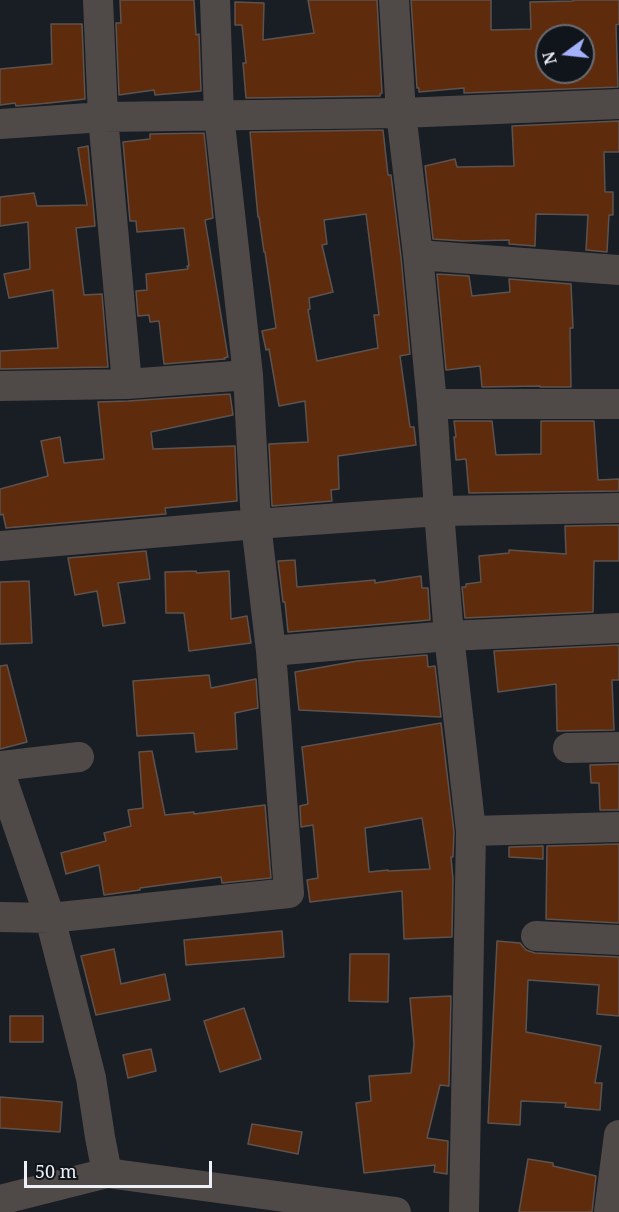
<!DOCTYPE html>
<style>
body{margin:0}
#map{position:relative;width:619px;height:1212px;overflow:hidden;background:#191d24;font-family:"Noto Serif",serif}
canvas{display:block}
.north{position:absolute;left:535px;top:24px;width:60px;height:60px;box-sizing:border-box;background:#10141b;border:2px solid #686c73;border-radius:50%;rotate:255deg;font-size:16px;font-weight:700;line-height:24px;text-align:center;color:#edf0f6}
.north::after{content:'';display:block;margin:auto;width:21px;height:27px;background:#a4b2fc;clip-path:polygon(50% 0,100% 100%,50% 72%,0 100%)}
.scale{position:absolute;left:24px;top:1161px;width:188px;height:27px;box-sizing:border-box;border:3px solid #edf0f6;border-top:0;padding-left:8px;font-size:18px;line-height:21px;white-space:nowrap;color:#edf0f6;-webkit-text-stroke:4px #10141b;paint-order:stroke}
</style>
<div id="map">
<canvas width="619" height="1212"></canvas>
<div class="north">N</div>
<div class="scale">50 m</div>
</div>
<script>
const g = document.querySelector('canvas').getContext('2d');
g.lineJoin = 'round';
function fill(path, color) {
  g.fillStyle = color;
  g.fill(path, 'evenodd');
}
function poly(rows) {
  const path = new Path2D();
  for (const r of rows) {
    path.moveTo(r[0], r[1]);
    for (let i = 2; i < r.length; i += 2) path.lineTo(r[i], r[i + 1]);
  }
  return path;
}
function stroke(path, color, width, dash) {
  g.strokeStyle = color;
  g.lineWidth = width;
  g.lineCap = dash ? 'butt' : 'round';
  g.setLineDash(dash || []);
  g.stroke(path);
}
const building = poly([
 [120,0,194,0,196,35,199,34,201,91,155,95,154,90,119,95,116,23,121,23,120,0],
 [308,0,377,0,382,93,380,94,380,96,246,98,243,63,246,63,242,25,235,25,235,2,264,3,263,40,314,33,308,0],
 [411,0,491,0,491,30,531,29,530,2,573,1,573,0,619,0,619,24,616,25,618,87,464,93,464,88,419,92,419,88,417,88,411,0],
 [547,36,583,36,583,72,547,72,547,36],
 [51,24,82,24,85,99,49,103,16,106,15,103,0,105,0,69,52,64,51,24],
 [619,121,619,152,604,152,605,192,613,192,613,215,609,215,607,252,586,250,588,215,536,214,535,246,509,244,509,240,463,241,433,239,425,166,455,159,457,167,514,166,512,126,619,121],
 [383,130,388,175,391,175,401,257,410,354,400,356,410,427,414,427,416,445,338,456,339,489,331,490,332,501,272,506,269,444,308,442,305,401,279,406,269,349,266,350,262,331,276,328,265,252,264,252,259,217,258,217,250,132,383,130],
 [366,214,379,315,374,315,378,348,317,361,308,310,310,309,309,298,333,292,322,245,327,244,324,220,366,214],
 [204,133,213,218,205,220,228,357,224,358,225,359,164,364,159,321,150,322,149,315,138,316,136,291,147,290,146,274,188,269,187,266,189,266,184,228,137,232,136,221,130,221,123,142,150,139,150,134,204,133],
 [88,146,95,226,76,228,84,295,102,294,108,367,0,369,0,351,58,348,53,290,9,298,4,274,30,269,28,222,0,226,0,197,34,193,37,206,87,205,78,148,88,146],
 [437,274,469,276,472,296,510,292,509,279,571,284,573,328,570,328,571,387,540,387,540,386,482,387,480,366,446,370,437,274],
 [230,394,233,415,151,432,153,449,235,446,237,501,165,508,166,514,6,528,3,514,0,515,0,489,48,476,41,441,60,437,64,463,104,459,98,402,128,401,230,394],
 [454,421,492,421,496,455,541,454,541,421,594,421,598,480,619,479,619,491,469,493,466,459,456,460,454,437,456,437,454,421],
 [619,525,619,561,594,561,593,612,465,618,462,587,466,587,466,584,481,582,479,556,509,553,509,550,566,554,565,526,619,525],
 [146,551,150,579,118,583,125,623,103,626,97,591,75,595,68,558,146,551],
 [295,560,297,587,375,580,375,583,421,576,422,588,428,588,430,620,288,632,285,602,283,602,278,561,295,560],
 [196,571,197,573,229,571,231,619,247,616,251,643,189,651,184,613,166,613,165,572,196,571],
 [29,581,32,643,0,644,0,582,29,581],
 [619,645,619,680,612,680,614,730,557,731,556,684,498,692,494,651,619,645],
 [427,655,428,667,435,666,441,717,299,710,295,672,357,661,427,655],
 [7,665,27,742,0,749,0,666,7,665],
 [209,675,211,688,256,679,258,708,235,713,237,749,196,752,194,733,137,736,133,681,209,675],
 [441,723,454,832,453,857,451,857,453,879,452,937,404,939,402,891,310,902,307,880,318,878,313,825,301,827,300,806,308,804,302,747,441,723],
 [422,818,430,869,388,871,388,870,369,872,365,828,422,818],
 [152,751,165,815,194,812,194,814,265,805,271,878,222,883,221,877,140,888,140,890,104,895,99,865,66,874,61,853,106,841,104,833,131,826,128,810,143,808,139,752,152,751],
 [619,764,619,810,600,810,599,783,591,783,590,765,619,764],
 [619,844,619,923,546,919,547,846,619,844],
 [543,846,543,859,509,857,509,847,543,846],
 [282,931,284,957,186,965,184,940,282,931],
 [497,941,520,943,526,950,535,953,619,957,619,1016,597,1014,599,985,528,980,526,1032,601,1046,595,1083,602,1083,600,1110,565,1107,566,1103,521,1101,520,1125,488,1123,497,941],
 [114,949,121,984,165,974,170,1000,96,1015,81,956,114,949],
 [350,954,389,954,388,1002,349,1001,350,954],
 [451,996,449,1086,440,1085,427,1138,448,1141,447,1174,434,1172,435,1165,364,1173,356,1103,371,1101,369,1076,411,1073,414,1044,410,998,451,996],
 [244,1008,261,1059,220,1072,204,1021,244,1008],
 [10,1016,43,1016,43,1042,10,1042,10,1016],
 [151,1049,156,1071,128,1078,123,1055,151,1049],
 [0,1097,62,1102,60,1132,0,1128,0,1097],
 [252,1124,302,1132,298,1154,248,1144,252,1124],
 [528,1159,553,1163,553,1166,596,1176,592,1212,519,1212,528,1159]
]);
fill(building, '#5f2b0d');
stroke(building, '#5d534e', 1.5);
stroke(poly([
 [98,0,103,117,127,384],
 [394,0,401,113,418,255,432,404,439,511,619,508],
 [0,124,103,117,401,113,619,104],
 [418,255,619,270],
 [0,386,127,384,248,375],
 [432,404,619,404],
 [0,546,256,524,439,511,449,636,471,831,464,1212],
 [271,651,449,636,619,628],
 [568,748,619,747],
 [0,766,79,757],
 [0,773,50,918,91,1078,100,1137,107,1173],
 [471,831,619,827],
 [0,917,50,918,289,893,271,651,256,524,248,375,219,115,215,0],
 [536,936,619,940],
 [0,1200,107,1173,396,1212],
 [609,1212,619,1135]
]), '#4f4a48', 30);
</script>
